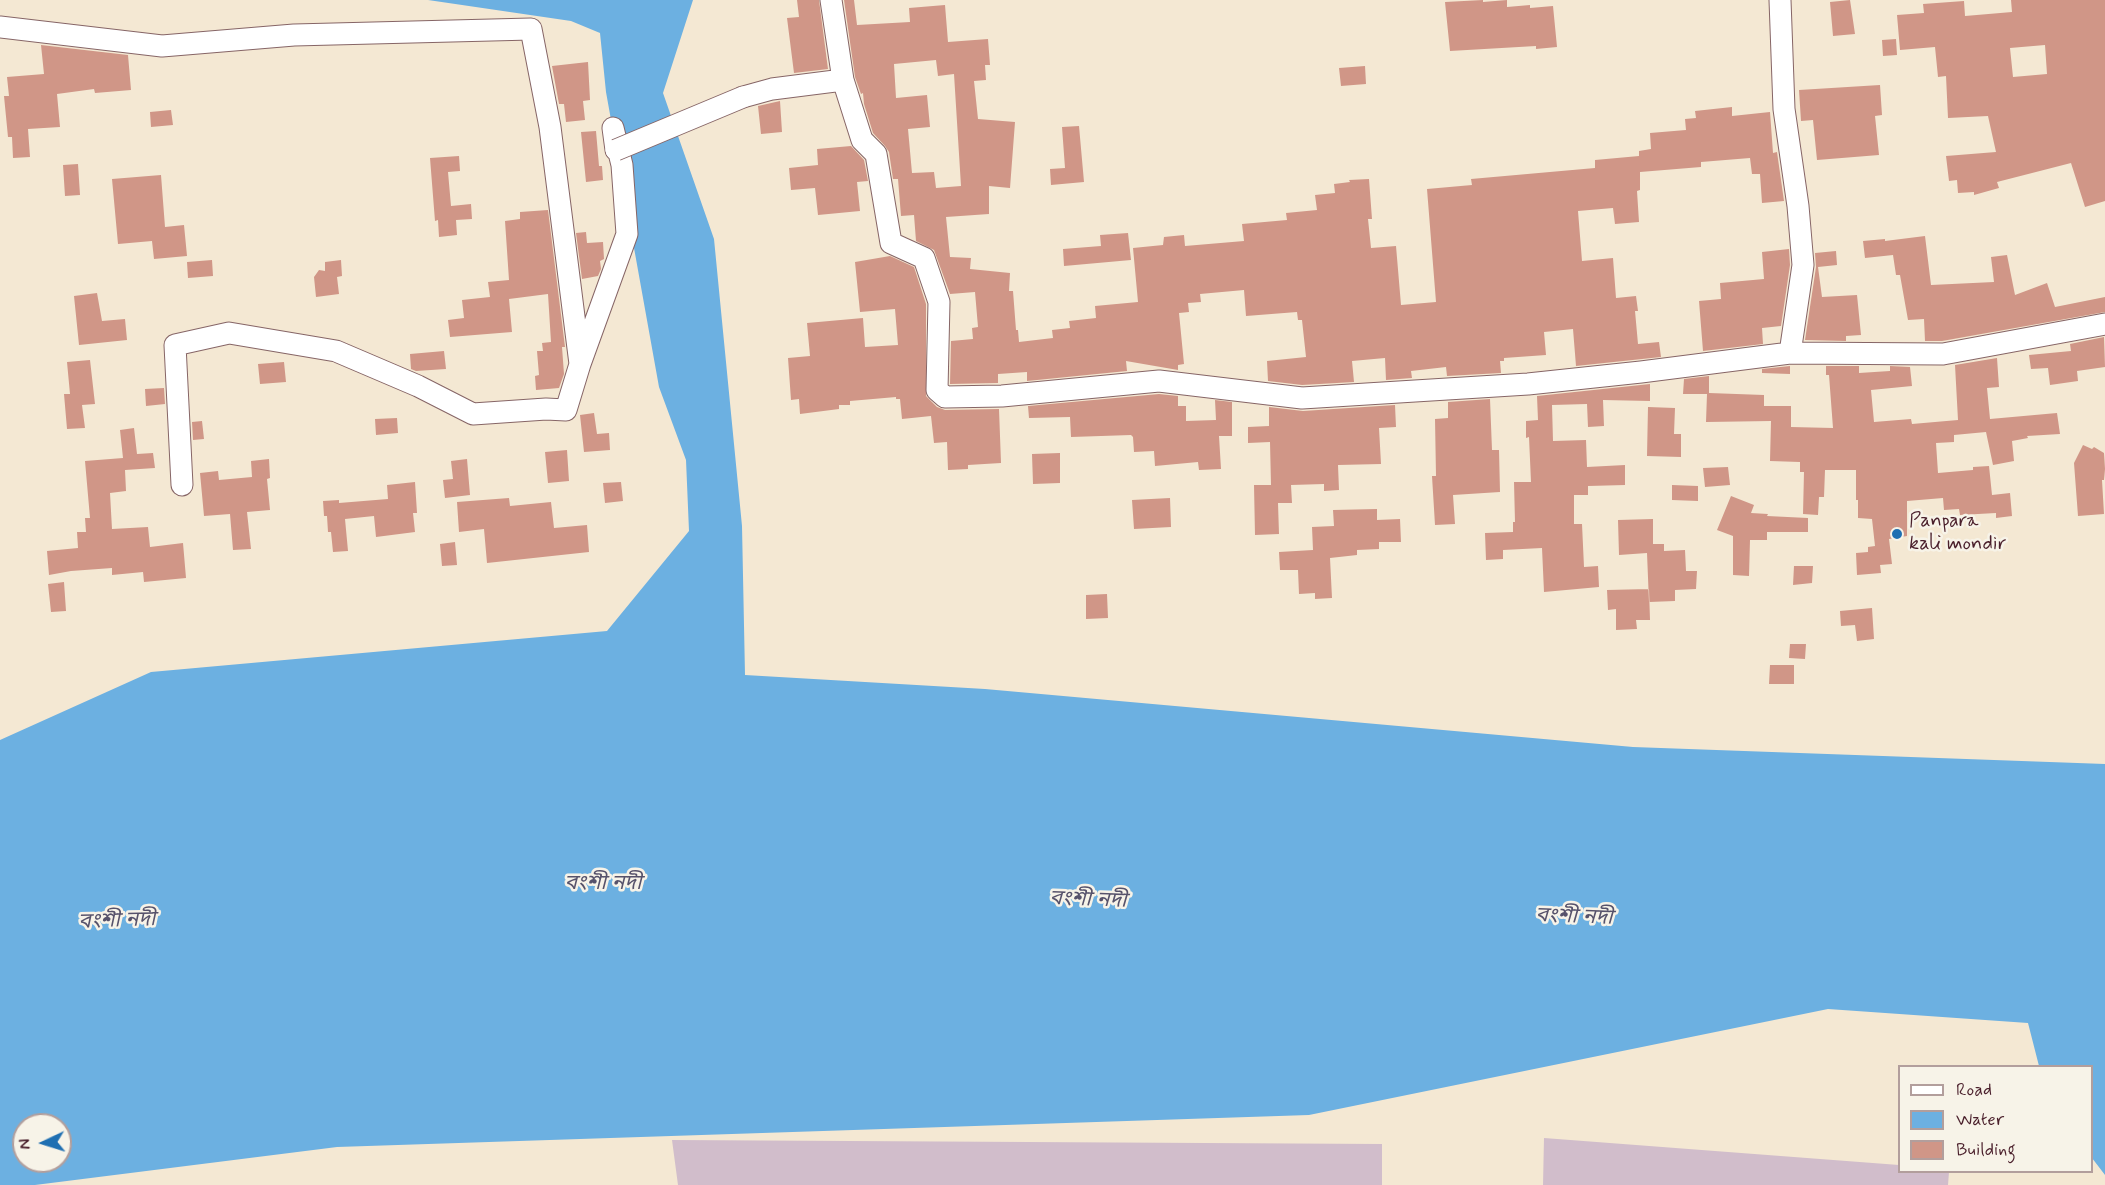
<!DOCTYPE html>
<meta charset="utf-8">
<style>
body{margin:0}
#map{position:relative;width:2105px;height:1185px;overflow:hidden;background:#f4e8d3;font-family:Mynerve,sans-serif}
canvas{display:block}
.legend{position:absolute;left:1898px;top:1065px;width:195px;height:108px;box-sizing:border-box;background:#f7f3e8;border:2px solid #b29e9c;margin:0;padding:8px 10px;list-style:none;font-size:18px;color:#4a1f2b}
.legend li{display:flex;align-items:center;gap:12px;height:30px}
.legend b{width:30px;border:2px solid #b29e9c}
.north{position:absolute;left:12px;top:1113px;width:60px;height:60px;box-sizing:border-box;background:#f7f3e8;border:2px solid #b29e9c;border-radius:50%;rotate:266deg;font-size:16px;font-weight:700;line-height:24px;text-align:center;color:#4a1f2b}
.north::after{content:'';display:block;margin:auto;width:21px;height:27px;background:#1f6fb2;clip-path:polygon(50% 0,100% 100%,50% 72%,0 100%)}
</style>
<div id="map">
<canvas width="2105" height="1185"></canvas>
<ul class="legend">
<li><b style="height:8px;background:#fff"></b>Road</li>
<li><b style="height:16px;background:#6cb0e1"></b>Water</li>
<li><b style="height:16px;background:#d09687"></b>Building</li>
</ul>
<div class="north">N</div>
</div>
<script>
const g = document.querySelector('canvas').getContext('2d');
g.lineJoin = 'round';
function fill(path, color) {
  g.fillStyle = color;
  g.fill(path, 'evenodd');
}
function poly(rows) {
  const path = new Path2D();
  for (const r of rows) {
    path.moveTo(r[0], r[1]);
    for (let i = 2; i < r.length; i += 2) path.lineTo(r[i], r[i + 1]);
  }
  return path;
}
function stroke(path, color, width, dash) {
  g.strokeStyle = color;
  g.lineWidth = width;
  g.lineCap = dash ? 'butt' : 'round';
  g.setLineDash(dash || []);
  g.stroke(path);
}
function write(font, color, halo, rows, align = 'center') {
  g.font = font + ' Mynerve,"Noto Sans Bengali",sans-serif';
  g.lineWidth = 5;
  g.setLineDash([]);
  g.textBaseline = 'middle';
  g.strokeStyle = halo;
  g.fillStyle = color;
  for (const [text, x, y, turn = 0] of rows) {
    g.save();
    g.translate(x, y);
    g.rotate((+turn || 0) * Math.PI / 180);
    g.textAlign = isNaN(turn) ? turn : align;
    if (halo) g.strokeText(text, 0, 0);
    g.fillText(text, 0, 0);
    g.restore();
  }
}
fill(poly([
 [1544,1138,1899,1165,1900,1172,1949,1172,1948,1185,1543,1185],
 [672,1140,1382,1144,1382,1185,678,1185]
]), '#d1bdcb');
fill(poly([
 [428,0,693,0,663,93,714,239,742,526,745,675,985,689,1633,747,2105,764,2105,1175,2092,1158,2092,1066,2039,1066,2028,1023,1828,1009,1309,1115,337,1147,35,1185,0,1185,0,740,151,672,607,631,689,531,686,460,659,387,606,92,600,33,571,21],
 [24,1125,60,1125,60,1161,24,1161]
]), '#6cb0e1');
fill(poly([
 [797,0,819,0,828,69,794,73,787,18,799,17],
 [844,0,854,0,857,25,910,22,909,8,945,5,948,42,988,39,990,65,985,65,986,80,974,81,978,119,1015,122,1010,188,989,186,989,214,946,217,950,257,971,258,970,269,1010,273,1009,291,1013,291,1016,330,1018,330,1019,342,1053,338,1052,330,1070,328,1069,321,1096,318,1095,306,1138,302,1133,248,1163,245,1164,237,1184,235,1185,246,1244,241,1242,224,1287,220,1286,213,1317,210,1315,195,1335,193,1334,184,1350,182,1349,180,1369,179,1372,219,1368,219,1371,248,1396,246,1401,305,1436,302,1427,189,1472,185,1471,179,1595,168,1595,160,1639,156,1639,151,1651,149,1650,133,1686,130,1685,119,1696,118,1695,111,1732,107,1732,116,1770,112,1773,153,1777,152,1784,201,1762,203,1760,174,1752,174,1750,158,1701,162,1701,167,1640,172,1640,190,1637,191,1639,222,1615,224,1613,208,1578,211,1582,261,1613,258,1616,298,1636,296,1638,311,1635,311,1638,344,1659,342,1661,357,1576,366,1573,329,1544,332,1546,355,1504,358,1504,361,1500,361,1501,373,1447,376,1446,367,1411,371,1412,378,1386,380,1385,358,1352,361,1354,382,1302,385,1268,381,1267,361,1306,357,1302,320,1298,320,1297,312,1246,316,1244,290,1200,294,1201,302,1188,303,1189,312,1179,313,1184,364,1178,365,1178,370,1126,361,1127,371,1027,381,1027,372,998,374,998,383,950,384,951,341,973,339,972,328,978,327,975,292,950,294,934,250,916,241,914,215,901,216,898,179,893,179,889,152,885,146,873,133,864,104,863,93,861,94,855,77],
 [936,60,938,76,954,74,961,186,936,188,934,172,912,173,908,129,930,127,927,95,896,98,894,64],
 [1483,0,1483,2,1507,0,1507,7,1530,5,1530,8,1553,6,1557,47,1536,49,1536,46,1450,51,1445,2],
 [1850,0,1855,34,1833,36,1830,2],
 [2011,0,2105,0,2105,201,2085,207,2071,163,1997,182,1999,188,1974,195,1974,192,1958,193,1957,180,1949,181,1946,156,1996,152,1988,116,1948,118,1946,76,1938,77,1935,47,1900,50,1897,15,1924,13,1923,4,1964,1,1965,16,2012,12],
 [2045,45,2047,74,2013,77,2010,48],
 [1896,39,1897,55,1883,56,1882,40],
 [41,45,128,55,131,90,95,93,94,89,57,94,60,127,28,129,30,157,13,158,12,137,8,137,4,96,9,96,7,77,44,74],
 [588,62,590,100,583,101,585,120,566,122,564,104,559,104,552,66],
 [1365,66,1366,84,1341,86,1339,68],
 [1880,85,1882,115,1875,116,1879,155,1817,160,1813,120,1801,121,1799,90],
 [780,101,782,132,761,134,758,106],
 [171,110,173,125,151,127,150,112],
 [1079,126,1084,182,1051,185,1050,169,1065,168,1062,127],
 [596,131,599,166,602,166,603,180,586,182,581,132],
 [851,146,864,160,868,181,857,182,860,211,818,215,815,188,791,190,789,168,818,165,817,149],
 [459,156,460,171,448,172,451,206,471,204,472,219,456,220,457,235,439,237,438,220,435,221,430,158],
 [78,164,80,195,65,196,63,165],
 [161,175,165,227,184,225,187,256,154,259,152,241,118,244,112,179],
 [548,210,565,347,562,347,564,374,559,388,536,390,535,376,539,375,537,351,543,351,542,343,551,342,548,294,509,299,512,332,450,337,448,320,464,318,462,300,490,297,488,282,509,280,505,221,520,219,520,212],
 [586,232,587,243,603,242,604,259,600,261,601,269,598,276,582,279,576,233],
 [1128,233,1131,260,1064,266,1063,249,1101,246,1100,235],
 [1925,236,1931,285,1994,282,1991,257,2007,255,2015,295,2047,283,2055,307,2105,297,2105,312,1942,341,1925,341,1924,319,1908,320,1900,275,1896,275,1893,255,1865,258,1863,241,1885,239,1885,241],
 [1789,249,1790,265,1781,326,1762,328,1763,344,1703,351,1699,301,1721,299,1720,283,1764,279,1762,252],
 [1836,251,1837,265,1818,267,1822,297,1857,295,1861,335,1846,336,1846,341,1805,340,1816,267,1815,253],
 [890,256,914,267,926,304,926,396,937,407,945,410,999,409,1001,463,968,465,968,469,948,470,947,442,934,443,931,416,902,419,900,399,896,399,896,397,850,401,850,405,839,405,839,409,800,414,799,399,791,400,788,358,810,356,807,323,863,318,865,347,898,345,895,309,860,312,855,262],
 [212,260,213,276,188,278,187,262],
 [341,260,342,276,337,277,339,294,316,297,314,277,319,270,325,271,325,262],
 [97,293,102,321,125,319,127,340,79,345,74,296],
 [2104,337,2105,367,2077,371,2078,381,2050,385,2048,368,2031,369,2029,355,2071,351,2070,344],
 [444,351,446,369,416,371,411,369,410,354],
 [1997,358,1999,387,1987,388,1990,419,2057,413,2060,434,2027,436,2028,438,2012,441,2014,461,1993,465,1986,432,1954,435,1954,442,1936,443,1938,473,1973,470,1973,467,1989,466,1992,495,2010,493,2012,516,1996,518,1996,513,1960,515,1959,509,1944,510,1943,498,1907,501,1907,536,1889,539,1892,564,1880,565,1881,573,1857,575,1856,553,1868,552,1868,547,1875,546,1872,519,1858,518,1858,500,1856,500,1856,470,1825,470,1824,497,1819,497,1818,515,1803,514,1804,472,1800,472,1800,462,1770,461,1771,421,1706,422,1707,394,1683,394,1684,379,1709,376,1709,393,1764,395,1764,406,1791,406,1791,427,1833,428,1829,375,1826,375,1826,366,1859,366,1859,373,1890,371,1890,366,1910,367,1912,386,1871,390,1874,422,1911,419,1912,424,1958,420,1955,365],
 [90,360,95,404,82,405,85,428,67,429,64,394,70,394,67,362],
 [284,362,286,382,260,384,258,364],
 [1790,366,1790,374,1762,373,1762,369],
 [1650,384,1650,401,1603,400,1604,426,1588,427,1587,404,1552,405,1553,441,1586,440,1587,467,1625,465,1625,485,1588,486,1588,495,1574,495,1574,524,1582,524,1584,567,1598,566,1599,587,1544,592,1542,548,1503,550,1503,559,1486,560,1485,533,1513,532,1513,522,1515,522,1514,482,1531,482,1529,437,1526,438,1526,421,1538,420,1537,396],
 [164,388,165,404,146,406,145,389],
 [1159,394,1178,396,1178,406,1186,406,1186,421,1216,420,1215,400,1232,402,1232,436,1219,436,1221,469,1199,470,1198,462,1155,466,1154,451,1134,452,1133,437,1131,435,1071,437,1070,417,1029,418,1028,406],
 [1490,399,1492,450,1499,450,1500,492,1453,495,1455,524,1435,525,1432,476,1436,476,1435,419,1448,418,1448,402],
 [1395,405,1396,427,1379,428,1381,464,1338,465,1339,490,1324,491,1324,484,1291,485,1292,503,1278,503,1279,534,1255,535,1254,485,1271,485,1270,442,1248,443,1248,427,1269,426,1269,407,1303,411],
 [1648,407,1675,408,1674,434,1681,434,1681,457,1647,456],
 [594,413,597,434,609,433,610,450,584,452,580,415],
 [397,418,398,433,376,435,375,419],
 [202,421,204,439,193,440,192,422],
 [134,428,137,454,153,453,155,468,125,470,126,491,110,493,112,529,148,527,150,547,183,543,186,578,144,582,143,572,112,575,112,568,71,571,49,575,47,551,78,548,77,532,86,532,85,518,90,518,85,461,123,458,120,430],
 [2083,445,2092,449,2094,447,2104,453,2105,469,2104,480,2102,480,2104,514,2078,516,2074,463],
 [567,450,569,481,548,483,545,452],
 [1060,453,1060,483,1033,484,1032,454],
 [269,459,270,478,267,479,270,510,247,512,251,549,233,550,230,514,204,516,200,473,218,471,219,480,252,477,251,461],
 [467,459,470,495,445,498,443,480,453,479,451,461],
 [1728,467,1730,485,1705,487,1703,468],
 [415,482,417,513,413,513,415,532,376,537,374,516,345,519,348,551,333,552,331,532,328,532,327,516,324,516,323,501,339,500,339,503,388,499,387,485],
 [621,482,623,501,605,503,603,483],
 [1672,485,1698,486,1698,501,1672,500],
 [1731,496,1754,505,1751,513,1768,514,1767,516,1808,518,1808,532,1767,532,1767,540,1750,540,1749,576,1733,575,1733,536,1717,530],
 [509,498,510,506,551,502,554,528,587,525,589,552,487,563,484,529,459,532,457,502],
 [1170,498,1171,527,1134,529,1132,500],
 [1377,509,1377,520,1400,519,1401,542,1379,542,1379,549,1357,550,1357,555,1330,558,1332,598,1315,599,1315,593,1299,594,1298,570,1280,570,1279,552,1313,550,1312,527,1334,526,1333,510],
 [1653,519,1653,544,1664,544,1664,551,1685,550,1686,571,1697,571,1696,589,1675,590,1675,601,1649,602,1647,553,1619,555,1618,520],
 [455,542,457,565,442,566,440,544],
 [1794,566,1813,566,1812,583,1793,585],
 [64,582,66,611,51,612,48,584],
 [1649,589,1650,620,1636,620,1637,629,1616,630,1616,609,1608,610,1607,590],
 [1107,594,1108,618,1086,619,1086,595],
 [1872,608,1874,639,1857,641,1855,625,1841,626,1840,611],
 [1790,644,1806,644,1805,659,1789,658],
 [1770,665,1794,665,1794,684,1769,684]
]), '#d09687');
const minor = poly([
 [831,0,843,80],
 [1780,0,1784,109,1798,206,1803,265,1790,353],
 [0,27,162,46,294,35,531,29,550,127,580,364],
 [743,97,772,89,843,80,862,140,876,154,891,243,924,258,939,302,937,390,945,397,1002,396,1159,381,1302,398,1528,384,1641,372,1790,353,1943,354,2105,324],
 [182,485,175,345,229,333,336,351,418,386,473,414,546,409,566,410,580,364,627,234,622,165,613,128,616,150]
]);
stroke(minor, '#866566', 23);
stroke(minor, '#fff', 21);
const minorBridge = poly([
 [616,150,743,97]
]);
stroke(minorBridge, '#866566', 23, []);
stroke(minorBridge, '#fff', 21);
for (const [x, y, r, color] of [
 [1897,534,6,"#1f6fb2"]
]) {
  const dot = new Path2D();
  dot.arc(x, y, r, 0, 2 * Math.PI);
  g.fillStyle = color;
  g.fill(dot);
  stroke(dot, '#f7f3e8', 2);
}
write('20px', '#4a1f2b', '#f7f3e8', [
 ["Panpara",1909,522],
 ["kali mondir",1909,545]
], 'left');
write('italic 21px', '#56526b', '#f7f3e8', [
 ["বংশী নদী",603,885],
 ["বংশী নদী",1088,901,2],
 ["বংশী নদী",1574,918,2],
 ["বংশী নদী",117,922,-2]
]);
</script>
